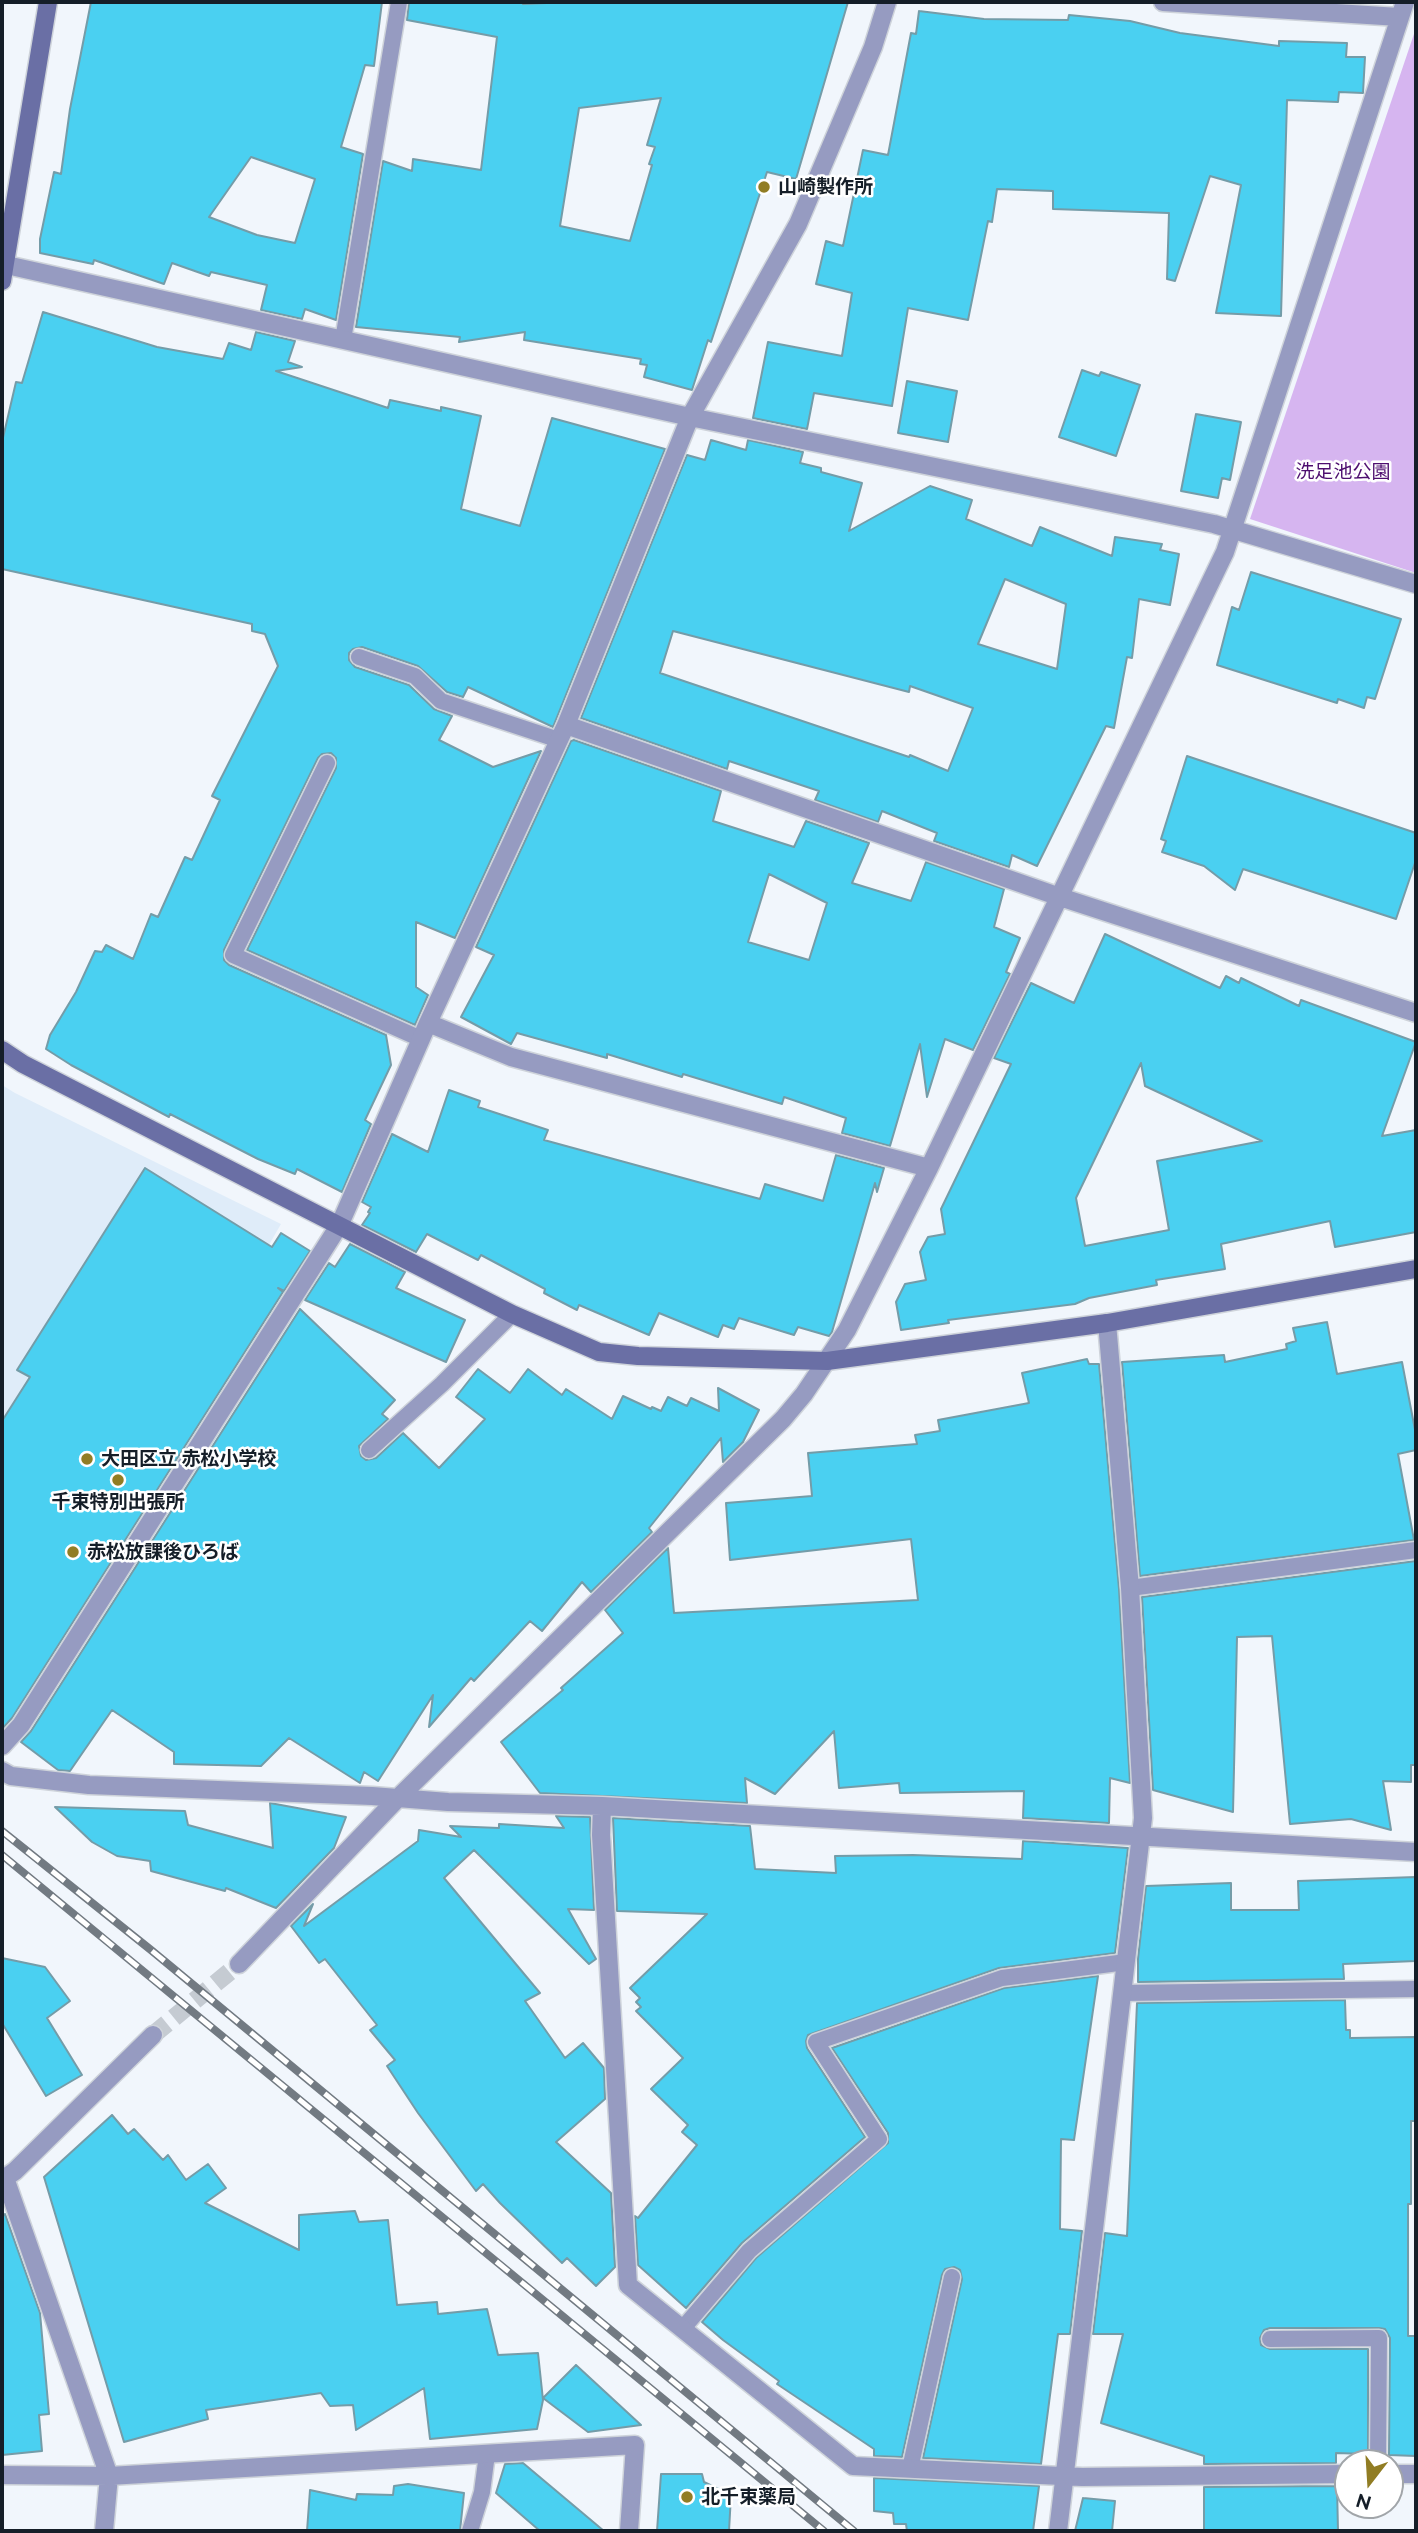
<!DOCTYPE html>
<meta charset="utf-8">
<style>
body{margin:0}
#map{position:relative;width:1418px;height:2533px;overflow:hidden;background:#f1f6fc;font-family:Raleway,sans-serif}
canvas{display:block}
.frame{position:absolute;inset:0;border:4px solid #151e28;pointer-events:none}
.north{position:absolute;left:1334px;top:2449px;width:70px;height:70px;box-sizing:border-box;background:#fff;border:2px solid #a1a5a9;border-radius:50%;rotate:197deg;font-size:19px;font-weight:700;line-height:28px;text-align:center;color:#151e28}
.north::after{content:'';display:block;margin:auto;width:24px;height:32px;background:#917d24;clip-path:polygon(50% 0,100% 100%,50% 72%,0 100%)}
</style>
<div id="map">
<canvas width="1418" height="2533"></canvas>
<div class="frame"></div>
<div class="north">N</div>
</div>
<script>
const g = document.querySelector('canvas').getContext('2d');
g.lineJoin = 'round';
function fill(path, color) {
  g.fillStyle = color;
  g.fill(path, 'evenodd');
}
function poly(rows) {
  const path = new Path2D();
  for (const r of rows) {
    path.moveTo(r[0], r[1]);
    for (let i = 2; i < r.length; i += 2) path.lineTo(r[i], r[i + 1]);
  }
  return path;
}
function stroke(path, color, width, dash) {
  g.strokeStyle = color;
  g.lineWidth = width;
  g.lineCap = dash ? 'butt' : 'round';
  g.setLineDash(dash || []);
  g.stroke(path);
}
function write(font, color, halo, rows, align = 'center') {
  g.font = font + ' Raleway,"Noto Sans JP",sans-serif';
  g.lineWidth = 5;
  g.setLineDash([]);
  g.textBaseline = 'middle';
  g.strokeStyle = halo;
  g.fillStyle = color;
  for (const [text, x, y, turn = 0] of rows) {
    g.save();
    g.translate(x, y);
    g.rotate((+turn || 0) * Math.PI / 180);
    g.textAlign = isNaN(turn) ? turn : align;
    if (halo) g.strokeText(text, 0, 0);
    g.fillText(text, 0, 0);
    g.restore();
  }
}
fill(poly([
 [2,1085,15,1093,281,1224,2,1709]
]), '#dfecf9');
fill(poly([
 [1416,28,1416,573,1250,519]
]), '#d6b5f0');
const building = poly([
 [91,2,382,2,374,66,365,65,341,147,363,154,336,320,305,309,302,319,261,310,267,285,211,272,209,276,172,263,164,284,94,260,93,264,40,253,40,239,54,172,61,174,70,109,91,2],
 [251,157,315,179,295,243,257,235,209,217,251,157],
 [409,2,524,2,523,4,570,2,848,2,796,179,767,172,711,342,708,340,692,390,644,377,647,365,640,364,641,359,524,340,525,332,459,342,460,337,356,327,383,161,412,171,413,159,481,170,497,37,407,20,409,2],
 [661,98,647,145,655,147,649,164,652,165,630,241,560,226,579,108,661,98],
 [919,11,984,19,1068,20,1069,15,1130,21,1180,33,1279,46,1279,41,1347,43,1346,57,1365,57,1363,93,1339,92,1338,102,1287,100,1281,316,1216,313,1241,185,1210,176,1175,281,1167,279,1169,213,1053,209,1053,191,997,189,992,222,988,221,968,320,908,308,892,406,814,393,807,429,753,418,768,342,842,356,852,293,816,284,826,241,843,246,863,150,888,155,911,33,916,34,919,11],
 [43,312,157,347,223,359,229,343,251,350,256,332,295,341,288,362,302,367,276,371,388,408,390,400,441,411,441,407,481,416,461,509,520,526,552,418,665,449,553,727,468,687,463,697,447,692,418,666,362,647,353,649,349,653,349,660,355,667,409,685,434,709,452,716,439,740,493,767,541,751,455,938,416,922,416,987,428,995,415,1025,247,950,336,768,336,758,331,753,322,754,318,758,224,950,224,960,229,965,386,1035,391,1065,365,1120,371,1124,342,1192,297,1169,295,1174,258,1159,170,1114,169,1117,71,1065,46,1049,50,1035,76,992,95,951,102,952,106,945,133,959,151,914,158,917,185,857,192,860,220,800,212,796,278,666,265,634,252,631,252,624,2,569,2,442,16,382,22,383,43,312],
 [1082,370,1099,376,1101,372,1140,385,1116,456,1059,437,1082,370],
 [907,381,957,391,948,442,898,433,907,381],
 [1196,414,1241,422,1230,480,1222,478,1218,498,1181,491,1196,414],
 [711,440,746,450,748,440,803,452,800,463,821,468,821,472,862,483,849,531,930,486,972,500,966,519,1032,546,1040,527,1112,556,1115,537,1162,544,1160,550,1179,554,1170,605,1139,599,1132,658,1127,657,1114,728,1106,726,1037,866,1012,855,1009,867,934,841,937,833,882,811,878,822,815,800,819,791,729,761,727,769,581,718,687,455,705,460,711,440],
 [1005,579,1066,604,1057,669,978,644,1005,579],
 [673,631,909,692,910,686,973,708,948,771,910,755,909,757,660,673,673,631],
 [1251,572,1401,619,1375,699,1367,697,1364,708,1338,699,1337,703,1217,665,1232,607,1239,610,1251,572],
 [574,740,721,791,713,821,794,847,806,821,869,843,852,883,911,901,926,862,1004,889,994,927,1020,938,1006,972,1010,974,973,1050,945,1039,927,1097,920,1044,890,1146,842,1133,846,1118,784,1097,782,1104,683,1074,682,1077,607,1054,607,1058,517,1033,511,1044,461,1017,494,955,476,947,571,741,574,740],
 [769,874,827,903,809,960,748,942,769,874],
 [1187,756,1416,833,1416,860,1396,919,1243,869,1235,890,1204,866,1162,852,1166,841,1161,839,1187,756],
 [1105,934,1220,988,1226,976,1239,983,1241,978,1299,1006,1301,1000,1416,1042,1382,1136,1416,1130,1416,1232,1335,1247,1330,1221,1221,1244,1225,1269,1156,1280,1157,1285,1089,1298,1075,1304,948,1320,949,1323,901,1330,896,1302,905,1284,926,1280,920,1252,928,1237,945,1234,941,1209,1011,1064,994,1058,1031,983,1074,1003,1105,934],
 [1141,1063,1145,1086,1262,1141,1157,1161,1169,1230,1085,1246,1076,1198,1141,1063],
 [449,1090,480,1101,478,1107,548,1130,544,1140,760,1199,765,1184,823,1201,836,1155,884,1168,877,1192,875,1183,832,1332,829,1336,798,1327,794,1335,739,1318,734,1329,723,1325,718,1337,659,1313,649,1335,579,1305,577,1310,544,1293,545,1289,481,1255,478,1260,427,1234,416,1252,362,1225,370,1213,368,1212,371,1207,362,1202,392,1134,428,1152,449,1090],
 [145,1168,272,1247,281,1233,310,1251,284,1291,278,1288,283,1292,12,1718,2,1729,2,1421,30,1377,17,1370,145,1168],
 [350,1244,405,1272,396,1288,465,1320,446,1362,305,1300,329,1263,335,1267,350,1244],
 [300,1309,395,1400,382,1414,388,1419,359,1446,361,1456,366,1460,376,1458,403,1433,439,1468,485,1419,456,1397,478,1369,510,1393,528,1369,562,1395,566,1389,612,1419,623,1396,651,1409,652,1407,661,1411,668,1397,687,1406,691,1398,719,1411,718,1388,759,1410,743,1442,723,1462,721,1438,649,1528,652,1532,591,1592,582,1582,542,1631,530,1621,474,1681,471,1678,429,1727,433,1695,378,1781,364,1772,360,1783,289,1738,261,1766,174,1764,174,1752,112,1710,70,1771,58,1770,21,1742,31,1731,300,1309],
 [1327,1322,1337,1374,1402,1362,1416,1435,1416,1450,1398,1454,1414,1540,1140,1576,1122,1362,1224,1355,1225,1362,1287,1349,1286,1344,1296,1341,1293,1328,1327,1322],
 [1087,1359,1089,1364,1099,1364,1119,1589,1130,1783,1110,1778,1109,1823,1023,1818,1024,1791,900,1793,899,1783,839,1788,834,1731,775,1794,745,1778,747,1803,540,1793,501,1742,563,1690,561,1688,623,1633,605,1610,668,1548,674,1613,918,1600,911,1539,730,1560,726,1503,812,1496,808,1453,917,1444,915,1435,940,1431,938,1420,1029,1403,1022,1373,1087,1359],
 [1416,1561,1416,1765,1411,1765,1411,1782,1383,1781,1391,1830,1351,1819,1290,1824,1272,1636,1237,1637,1233,1812,1153,1790,1142,1597,1416,1561],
 [270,1803,346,1817,334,1848,276,1908,226,1888,225,1891,151,1871,150,1861,117,1856,92,1842,55,1807,185,1811,188,1825,273,1848,270,1803],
 [556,1816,590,1817,594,1910,568,1909,596,1959,589,1964,474,1850,444,1878,540,1993,525,2001,565,2058,583,2043,604,2068,605,2099,556,2142,611,2193,615,2267,596,2286,567,2258,562,2263,500,2203,483,2184,476,2191,418,2113,387,2066,395,2060,370,2030,377,2025,325,1959,319,1963,291,1926,313,1904,304,1926,418,1841,419,1830,461,1837,450,1826,499,1828,499,1824,564,1828,556,1816],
 [613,1818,750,1826,755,1869,836,1873,835,1856,913,1855,1022,1859,1023,1841,1128,1848,1115,1953,999,1968,808,2035,806,2041,807,2048,865,2137,742,2243,686,2308,638,2265,635,2216,638,2218,697,2145,682,2132,688,2125,651,2089,683,2058,636,2011,641,2007,636,2002,640,1998,630,1988,707,1914,617,1911,613,1818],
 [1416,1877,1416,1961,1343,1964,1344,1979,1138,1982,1138,1959,1146,1886,1231,1883,1231,1910,1299,1910,1298,1881,1416,1877],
 [2,1958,45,1967,70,2001,47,2018,82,2075,46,2096,2,2023,2,1958],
 [1098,1976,1074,2140,1061,2139,1060,2229,1082,2231,1070,2334,1058,2334,1041,2464,923,2458,962,2279,960,2270,954,2267,945,2269,942,2275,902,2457,874,2456,874,2449,777,2384,779,2381,723,2340,702,2322,756,2258,888,2143,888,2133,832,2048,1004,1988,1098,1976],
 [1345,2000,1346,2030,1350,2030,1350,2038,1416,2037,1416,2121,1411,2121,1411,2204,1408,2204,1408,2336,1416,2336,1416,2456,1389,2455,1390,2338,1385,2329,1379,2328,1270,2328,1264,2330,1260,2338,1261,2345,1270,2349,1368,2349,1368,2454,1336,2453,1336,2463,1204,2464,1204,2456,1101,2423,1123,2334,1093,2334,1105,2233,1127,2236,1137,2003,1345,2000],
 [112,2115,128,2134,134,2129,163,2160,168,2155,186,2180,208,2164,226,2188,205,2203,299,2250,299,2215,355,2211,359,2222,388,2220,397,2305,437,2302,438,2314,487,2309,498,2355,538,2353,543,2400,537,2429,430,2439,424,2388,356,2430,353,2405,330,2406,321,2393,206,2410,208,2419,124,2442,44,2177,112,2115],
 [5,2214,40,2313,49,2414,39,2415,42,2451,2,2455,2,2217,5,2214],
 [576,2365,641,2425,588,2432,543,2398,576,2365],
 [523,2463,604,2531,540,2531,496,2493,505,2464,523,2463],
 [661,2474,702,2474,704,2482,731,2495,729,2531,657,2531,661,2474],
 [874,2478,1039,2486,1033,2531,907,2531,906,2524,894,2524,893,2513,874,2511,874,2478],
 [408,2484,464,2493,460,2531,307,2531,310,2490,356,2500,357,2494,393,2495,394,2486,408,2484],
 [1337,2486,1338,2531,1204,2531,1204,2487,1337,2486],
 [1083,2498,1115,2501,1112,2531,1075,2531,1083,2498]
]);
fill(building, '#4ad0f1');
stroke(building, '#749ca8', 2);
stroke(poly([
 [153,2035,239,1964]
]), '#c5cbd2', 18, [18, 9]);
const lane = poly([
 [343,340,399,2],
 [359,657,415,676,441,701,559,740],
 [327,763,233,955,421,1039],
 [369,1450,442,1384,512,1314],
 [1130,1588,1416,1550],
 [1122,1993,1416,1989],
 [684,2327,749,2251,879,2139,816,2042,1002,1978,1126,1962],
 [1270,2339,1379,2338,1378,2463],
 [910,2469,952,2277],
 [470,2531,482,2492,487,2454]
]);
const street = poly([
 [1163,2,1399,17],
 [2,264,690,417,1214,524,1416,584],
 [566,725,1060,897,1416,1013],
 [428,1023,511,1057,929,1168],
 [2,1746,21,1725,340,1224,428,1023,566,725,690,417,798,224,873,47,887,2],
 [2,1771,11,1776,89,1785,372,1796,448,1802,602,1806,1416,1852],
 [602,1806,601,1835,628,2285,853,2466,1082,2477,1348,2474],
 [239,1964,397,1799,783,1419,804,1394,847,1330,929,1168,1225,552,1405,2],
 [5,2178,109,2476,104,2531],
 [2,2180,15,2171,153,2035],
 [1390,2474,1416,2474],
 [2,2475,109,2476,635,2445,629,2531],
 [1058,2531,1143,1818,1130,1588,1107,1323]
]);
const secondary = poly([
 [2,281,48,2],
 [2,1050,23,1064,512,1314,599,1352,638,1356,827,1361,1107,1323,1416,1269]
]);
stroke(lane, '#ced3da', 19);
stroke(street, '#ced3da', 21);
stroke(secondary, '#ced3da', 21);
stroke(lane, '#969bc1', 16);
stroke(street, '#969bc1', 18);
stroke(secondary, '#6a6fa5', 18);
const rail = poly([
 [2,1831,151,1950,854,2531],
 [2,1855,824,2531]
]);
stroke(rail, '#727a82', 8);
stroke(rail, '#fff', 5, [16]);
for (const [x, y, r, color] of [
 [764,187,7,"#917d24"],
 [87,1459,7,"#917d24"],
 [118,1480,7,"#917d24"],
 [73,1552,7,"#917d24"],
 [687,2497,7,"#917d24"]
]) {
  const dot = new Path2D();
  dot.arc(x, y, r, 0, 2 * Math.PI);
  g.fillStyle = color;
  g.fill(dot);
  stroke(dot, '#fff', 2.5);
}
write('bold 19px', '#151e28', '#fff', [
 ["山崎製作所",778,187],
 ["大田区立 赤松小学校",101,1459],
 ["千束特別出張所",118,1502,"center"],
 ["赤松放課後ひろば",87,1552],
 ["北千束薬局",701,2497]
], 'left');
write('19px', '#4d0e6f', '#fff', [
 ["洗足池公園",1343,472]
]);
</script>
